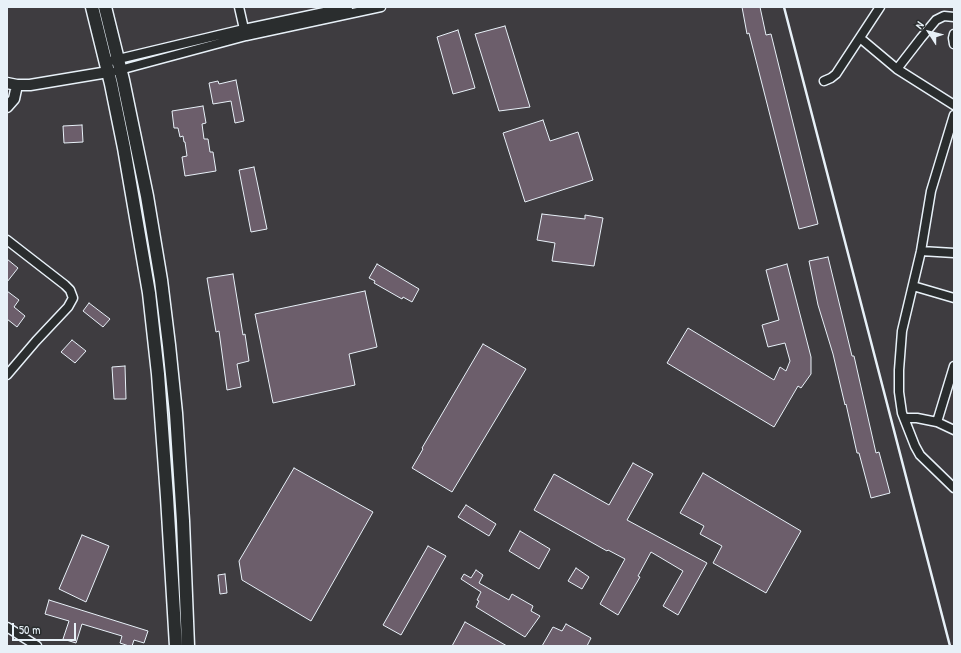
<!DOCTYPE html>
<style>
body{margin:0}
#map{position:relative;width:961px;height:653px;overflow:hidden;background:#3e3c40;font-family:"Patrick Hand",sans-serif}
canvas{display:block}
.frame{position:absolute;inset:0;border:8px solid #e8f1f8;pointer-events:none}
.north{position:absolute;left:909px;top:12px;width:40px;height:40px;-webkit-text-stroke:3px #2a2d2e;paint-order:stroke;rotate:306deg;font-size:11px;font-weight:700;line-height:16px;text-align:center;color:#e8f1f8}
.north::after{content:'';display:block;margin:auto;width:14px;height:18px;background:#e8f1f8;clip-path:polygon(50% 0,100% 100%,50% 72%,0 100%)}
.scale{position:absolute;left:12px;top:623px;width:64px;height:18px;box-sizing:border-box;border:2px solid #e8f1f8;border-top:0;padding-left:5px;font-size:12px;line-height:14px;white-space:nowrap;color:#e8f1f8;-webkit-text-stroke:3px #2a2d2e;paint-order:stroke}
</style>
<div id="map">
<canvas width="961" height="653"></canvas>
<div class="frame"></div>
<div class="north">N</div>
<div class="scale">50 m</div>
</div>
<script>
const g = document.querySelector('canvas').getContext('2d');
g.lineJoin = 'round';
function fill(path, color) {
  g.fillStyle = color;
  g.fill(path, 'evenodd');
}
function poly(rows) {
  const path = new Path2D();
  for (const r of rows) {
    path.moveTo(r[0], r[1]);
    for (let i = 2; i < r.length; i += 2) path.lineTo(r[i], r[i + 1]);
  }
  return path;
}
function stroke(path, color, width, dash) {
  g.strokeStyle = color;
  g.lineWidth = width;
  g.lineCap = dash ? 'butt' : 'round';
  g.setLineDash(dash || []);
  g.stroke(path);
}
const building = poly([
 [742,7,760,7,766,35,771,34,818,224,799,229,749,33,747,34,742,7],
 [505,26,530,107,499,111,475,34,505,26],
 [458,30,475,88,453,94,437,37,458,30],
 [236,80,244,121,235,123,231,101,213,104,209,83,218,81,219,84,236,80],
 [203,106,206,123,202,124,204,139,208,139,210,152,213,152,216,171,185,176,182,157,187,156,185,142,184,142,183,136,180,137,178,128,174,128,172,111,203,106],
 [543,120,550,141,578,132,593,180,525,202,503,133,543,120],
 [82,125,83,142,64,143,63,126,82,125],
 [254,167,267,229,251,232,239,170,254,167],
 [542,214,585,219,585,215,603,218,594,266,552,261,555,243,537,240,542,214],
 [828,257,852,356,854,356,876,453,879,452,890,493,871,498,859,453,857,453,846,404,845,405,833,354,818,305,809,261,828,257],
 [7,259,18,268,7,282,7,259],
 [377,264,419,289,412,302,403,297,402,299,374,283,375,281,369,278,377,264],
 [787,264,811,357,811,374,801,388,798,386,774,427,667,363,688,328,774,380,780,367,786,371,790,361,785,343,768,347,762,325,779,320,766,270,787,264],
 [233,274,243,335,245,334,249,361,237,364,241,387,227,390,219,331,216,332,207,278,233,274],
 [7,291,19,300,14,307,25,316,17,327,7,319,7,291],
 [365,291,377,347,349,354,355,385,273,403,255,314,365,291],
 [89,303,110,319,103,327,83,311,89,303],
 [72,340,86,351,75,363,61,352,72,340],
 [483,344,526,369,452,492,412,468,423,449,422,448,483,344],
 [125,366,126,399,114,399,112,367,125,366],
 [633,463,653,474,627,520,707,563,678,615,663,606,683,571,651,552,638,576,640,577,618,615,600,604,625,559,608,550,607,551,534,510,554,474,609,505,633,463],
 [294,468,373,512,311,621,242,580,239,561,294,468],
 [703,473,801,531,766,593,713,563,722,546,700,534,704,526,680,513,703,473],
 [466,505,496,524,489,536,458,517,466,505],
 [520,531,550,549,539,569,509,551,520,531],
 [82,535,109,546,86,602,59,589,82,535],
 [428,546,446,556,401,635,383,625,428,546],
 [576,568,589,577,582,589,568,581,576,568],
 [476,570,483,575,479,583,509,600,512,594,533,606,531,611,540,616,525,637,476,607,479,601,477,600,481,592,461,579,464,574,471,578,476,570],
 [225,574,227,593,220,594,218,575,225,574],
 [49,600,148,631,144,643,134,640,132,646,129,646,120,643,122,636,82,624,76,643,63,639,69,621,45,614,49,600],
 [465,622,507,646,452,646,465,622],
 [566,624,591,638,587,646,542,646,553,627,562,631,566,624]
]);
fill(building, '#6c5e6b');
stroke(building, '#e8f1f8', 1);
const minor = poly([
 [239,7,244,29],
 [954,34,953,38,954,44],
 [860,38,897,69,954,105],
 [106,62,244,29,348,7],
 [897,69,921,38,936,20,944,16,954,17],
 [116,71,246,36,381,7],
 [824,81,831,78,836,74,880,7],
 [954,115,931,191,921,251,902,331,899,370,899,392,902,413,915,446,920,455,954,488],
 [7,240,65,285,70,290,73,298,68,307,36,341,7,375],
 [921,251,954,253],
 [913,286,954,298],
 [904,418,917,418,937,422,954,430],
 [937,422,954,366],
 [7,627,37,646]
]);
const tertiary = poly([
 [7,83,17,85,30,85,108,72],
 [7,107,14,99,17,85]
]);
const primary = poly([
 [92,7,111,84,124,148,149,293,158,374,167,497,176,646],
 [105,7,123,80,147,196,161,280,169,345,176,413,183,521,188,646]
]);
stroke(minor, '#e8f1f8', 11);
stroke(tertiary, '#e8f1f8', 13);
stroke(primary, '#e8f1f8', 15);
stroke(minor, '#2a2d2e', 8);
stroke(tertiary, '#2a2d2e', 10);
stroke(primary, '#2a2d2e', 12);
stroke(poly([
 [784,7,950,646]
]), '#e8f1f8', 2.5);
</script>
